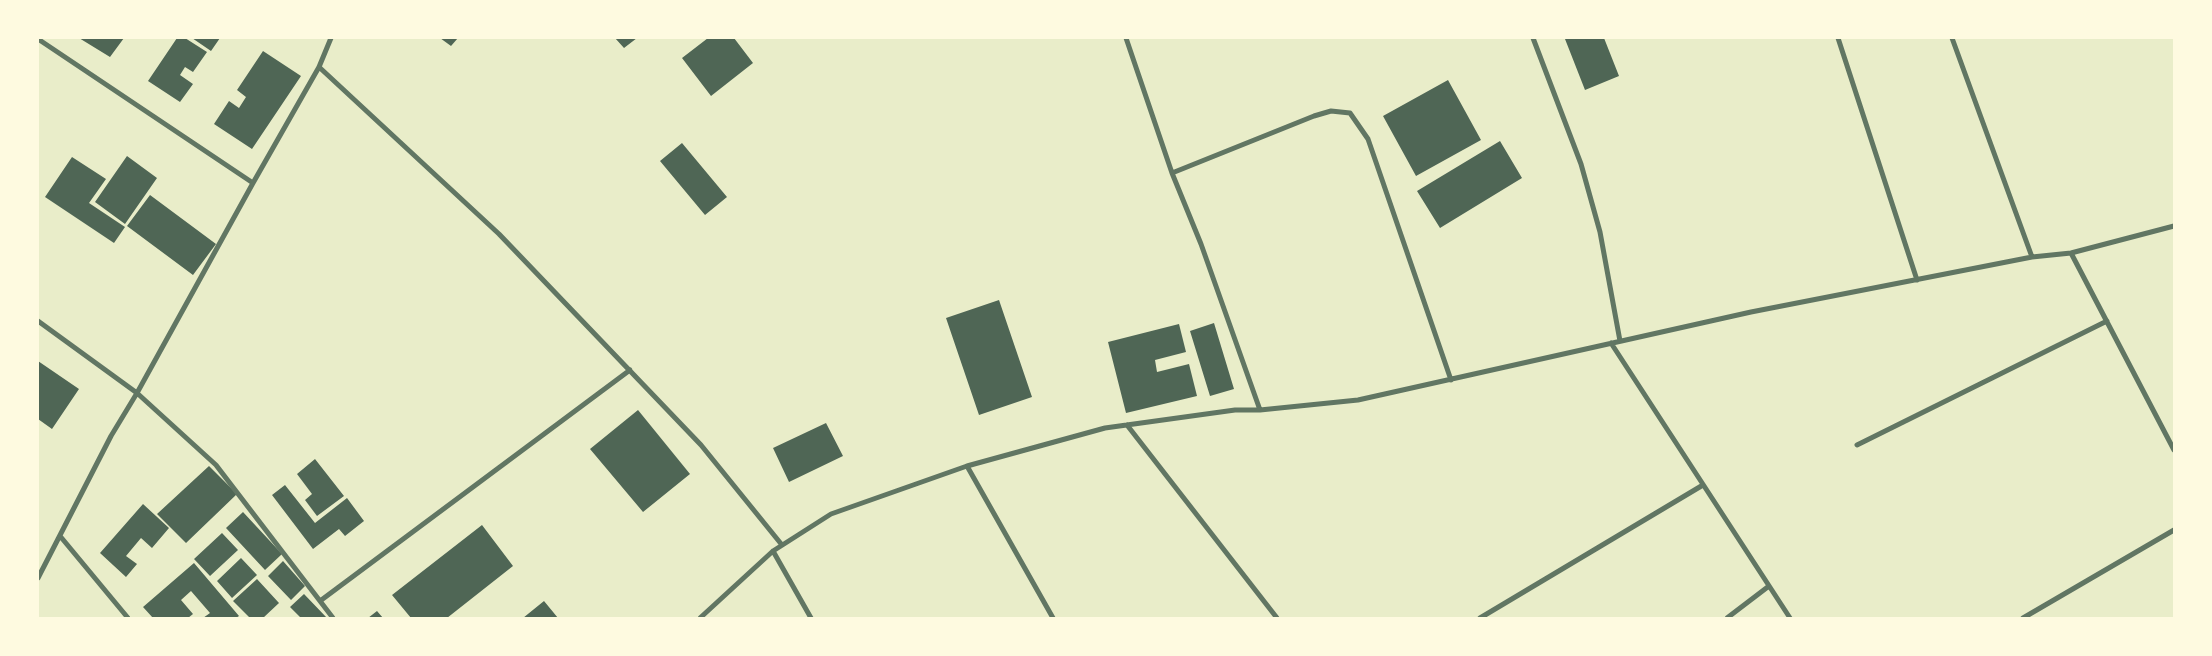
<!DOCTYPE html>
<style>
body{margin:0}
#map{position:relative;width:2212px;height:656px;overflow:hidden;background:#e9edc9;font-family:"Nunito Sans",sans-serif}
canvas{display:block}
.frame{position:absolute;inset:0;border:39px solid #fefae0;pointer-events:none}
</style>
<div id="map">
<canvas width="2212" height="656"></canvas>
<div class="frame"></div>
</div>
<script>
const g = document.querySelector('canvas').getContext('2d');
g.lineJoin = 'round';
function fill(path, color) {
  g.fillStyle = color;
  g.fill(path, 'evenodd');
}
function poly(rows) {
  const path = new Path2D();
  for (const r of rows) {
    path.moveTo(r[0], r[1]);
    for (let i = 2; i < r.length; i += 2) path.lineTo(r[i], r[i + 1]);
  }
  return path;
}
function stroke(path, color, width, dash) {
  g.strokeStyle = color;
  g.lineWidth = width;
  g.lineCap = dash ? 'butt' : 'round';
  g.setLineDash(dash || []);
  g.stroke(path);
}
fill(poly([
 [79,38,124,38,110,57],
 [177,38,185,38,207,52,193,72,185,67,180,75,193,84,180,102,148,81],
 [192,38,220,38,211,51],
 [440,38,458,38,451,46],
 [615,38,637,38,624,48],
 [708,38,734,38,753,63,711,96,682,58],
 [1570,38,1604,38,1619,76,1585,90,1565,39],
 [263,51,301,76,252,149,214,124,229,101,239,108,246,97,237,90],
 [1448,80,1481,140,1416,176,1383,116],
 [1500,141,1522,178,1440,228,1417,191],
 [682,143,727,197,705,215,660,161],
 [127,156,157,178,125,224,95,202],
 [72,157,106,179,89,203,125,227,114,243,45,197],
 [150,195,216,244,193,275,127,226],
 [999,300,1032,397,979,415,946,318],
 [1214,323,1234,389,1210,396,1190,331],
 [1179,324,1186,352,1155,360,1157,372,1189,364,1197,396,1126,413,1108,342],
 [38,361,79,389,52,429,38,419],
 [638,410,690,474,643,512,590,449],
 [826,423,843,456,789,482,773,448],
 [315,459,344,496,317,516,305,500,312,494,297,474],
 [209,466,237,494,186,543,157,514],
 [285,485,315,523,347,498,364,521,345,536,339,529,313,549,272,495],
 [143,504,169,528,152,548,141,538,126,556,137,564,126,577,100,553],
 [243,512,282,554,265,570,226,528],
 [482,525,513,566,447,618,411,618,392,595],
 [222,533,238,550,210,576,194,559],
 [241,558,257,575,232,598,217,581],
 [283,561,305,586,291,600,268,576],
 [194,563,239,616,236,618,203,618,210,613,191,591,181,600,193,614,188,618,153,618,143,607],
 [257,579,279,603,263,618,250,618,233,601],
 [304,594,327,618,301,618,290,607],
 [544,601,558,618,523,618],
 [377,611,383,618,368,618]
]), '#4f6655');
stroke(poly([
 [1126,38,1172,173,1201,244,1260,410],
 [1533,38,1581,164,1600,232,1620,341],
 [1838,38,1917,280],
 [1952,38,2032,257],
 [38,39,253,183],
 [319,67,499,234,701,445,782,545],
 [1172,173,1314,116,1331,111,1350,113,1368,139,1451,380],
 [2071,253,2174,450],
 [38,321,137,393,216,465,333,618],
 [1611,343,1790,618],
 [1127,425,1277,618],
 [1857,445,2107,321],
 [967,466,1053,618],
 [60,536,128,618],
 [773,551,811,618],
 [38,578,111,436,137,393,253,183,319,67,331,38],
 [320,601,630,370],
 [700,618,773,551,831,514,967,466,1105,428,1235,410,1260,410,1358,400,1751,312,2032,257,2071,253,2174,226],
 [1480,618,1703,485],
 [1727,618,1769,586],
 [2023,618,2174,530]
]), '#617663', 5);
</script>
